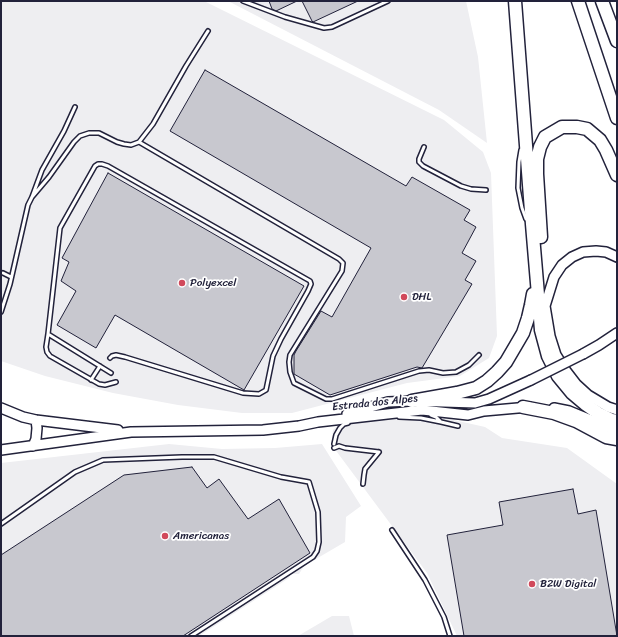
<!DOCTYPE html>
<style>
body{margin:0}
#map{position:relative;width:618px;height:637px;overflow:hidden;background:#fff;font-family:Sriracha,sans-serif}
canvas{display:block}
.frame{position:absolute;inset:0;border:2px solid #22223b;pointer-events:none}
</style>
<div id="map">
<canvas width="618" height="637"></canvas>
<div class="frame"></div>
</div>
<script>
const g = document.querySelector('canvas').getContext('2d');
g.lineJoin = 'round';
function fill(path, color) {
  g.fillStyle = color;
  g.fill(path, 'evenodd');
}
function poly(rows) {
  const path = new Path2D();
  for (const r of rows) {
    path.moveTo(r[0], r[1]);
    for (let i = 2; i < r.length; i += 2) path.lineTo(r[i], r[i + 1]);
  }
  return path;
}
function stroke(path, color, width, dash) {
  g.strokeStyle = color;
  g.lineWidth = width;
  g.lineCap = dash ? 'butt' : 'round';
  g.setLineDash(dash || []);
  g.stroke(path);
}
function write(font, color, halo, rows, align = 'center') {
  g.font = font + ' Sriracha,sans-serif';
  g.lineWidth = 3.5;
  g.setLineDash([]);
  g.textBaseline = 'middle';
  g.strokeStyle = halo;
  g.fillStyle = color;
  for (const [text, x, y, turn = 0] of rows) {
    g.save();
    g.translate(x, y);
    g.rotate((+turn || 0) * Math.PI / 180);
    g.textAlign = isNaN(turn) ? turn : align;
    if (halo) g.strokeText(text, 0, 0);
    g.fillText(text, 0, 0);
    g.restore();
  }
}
fill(poly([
 [1,1,204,1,444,120,483,152,491,173,497,336,489,358,460,376,407,383,292,413,242,413,178,405,113,393,45,376,1,361],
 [228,1,466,1,478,57,487,143,439,110],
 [418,412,485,427,502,438,567,448,617,484,617,636,457,636,427,573,334,448,332,439,333,430,337,426,378,413],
 [169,444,222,449,275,448,322,444,361,506,346,517,345,542,304,566,299,574,291,574,289,578,199,636,1,636,1,463],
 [332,616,349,616,354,636,298,636]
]), '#eeeef1');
const building = poly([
 [269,1,297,1,276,11,272,9,269,1],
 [302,1,358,1,313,22,312,21,302,1],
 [205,70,406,186,412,177,470,210,464,220,476,227,462,253,476,261,465,280,472,284,422,368,417,367,330,395,294,374,294,355,296,351,321,311,332,317,371,248,170,131,205,70],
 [108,173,304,286,244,390,115,315,96,348,57,325,76,291,61,281,69,262,62,258,108,173],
 [192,467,207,488,219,479,248,519,279,499,310,553,183,636,1,636,1,555,124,475,192,467],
 [573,489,578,514,596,510,617,636,464,636,447,535,503,525,499,502,573,489]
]);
fill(building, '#c8c8cf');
stroke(building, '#22223b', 1);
const lane = poly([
 [243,1,285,17,324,28,332,27,388,1],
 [139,142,339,259,343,263,342,271,290,355,289,362,290,372,294,383,326,399,332,399,419,371,429,370,443,373,456,372,469,365,479,355],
 [424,147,419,159,419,162,423,166,461,186,471,189,486,190],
 [521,150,519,162,518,188,522,208,526,219],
 [32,197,49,177,74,142,80,136,89,133,99,133,117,142,124,144,131,145,139,142,153,124,186,66,208,31],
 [3,273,11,277],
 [1,312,10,284,28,205,32,197,42,170,64,131,75,107],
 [48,334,111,373],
 [110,358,112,356,116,355,125,357,243,393,259,394,266,390,273,356,281,339,308,291,311,284,310,281,108,166,102,164,98,164,95,166,60,228,48,334,46,347,47,352,50,356,99,384,105,385,116,382],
 [91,380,100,366],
 [431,415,436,417,441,422,458,426],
 [399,417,421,418,441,422],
 [334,444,336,435,340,428,344,424,348,423],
 [334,448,339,446,345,448,379,452],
 [363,484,364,475,365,469,379,452],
 [1,524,75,472,103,460,182,457,214,457,281,477,309,482,318,512,319,542,317,551,313,557,191,636],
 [392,530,425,580,444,617,450,636]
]);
const secondary = poly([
 [617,257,606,252,596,251,583,252,572,257,562,265,554,277,545,306,550,336,556,355,566,371,576,384,588,395,608,407,617,410],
 [583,354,599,345,617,333],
 [1,408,23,417,36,420,118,430],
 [554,408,569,411,610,428,617,429],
 [347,414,388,402,412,401,475,403,489,399,531,380],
 [33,446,36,439,37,428,36,420],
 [1,450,131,432,263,430,299,426,318,422,422,410,468,415,484,411,529,407]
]);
const highway = poly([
 [515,1,532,224,541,330,548,356,558,376,572,393,585,404,598,413,612,420,617,421],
 [578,1,617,118],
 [602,1,617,41],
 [541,237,537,174,537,159,540,147,545,137,562,127,577,127,587,129,600,140,606,150,617,175],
 [412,401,457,393,476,388,487,381,497,372,506,362,516,345,523,333,528,318,531,305,533,294],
 [523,407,554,413,576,421,606,437,617,439]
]);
stroke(lane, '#22223b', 6);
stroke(secondary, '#22223b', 12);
stroke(highway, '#22223b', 15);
stroke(lane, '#fff', 3);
stroke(secondary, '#fff', 9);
stroke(highway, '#fff', 12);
const secondaryBridge = poly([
 [531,380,583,354]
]);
stroke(secondaryBridge, '#22223b', 12, []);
stroke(secondaryBridge, '#fff', 9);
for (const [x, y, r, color] of [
 [182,283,4,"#d1495b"],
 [404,297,4,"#d1495b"],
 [165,536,4,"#d1495b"],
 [532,584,4,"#d1495b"]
]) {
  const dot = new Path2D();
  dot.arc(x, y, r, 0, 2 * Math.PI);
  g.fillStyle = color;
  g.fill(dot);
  stroke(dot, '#fff', 1.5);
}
write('11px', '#22223b', '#fff', [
 ["Polyexcel",190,283],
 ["DHL",412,297],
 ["Americanas",173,536],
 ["B2W Digital",540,584]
], 'left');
write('11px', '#22223b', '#fff', [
 ["Estrada dos Alpes",375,403,-6]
]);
</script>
